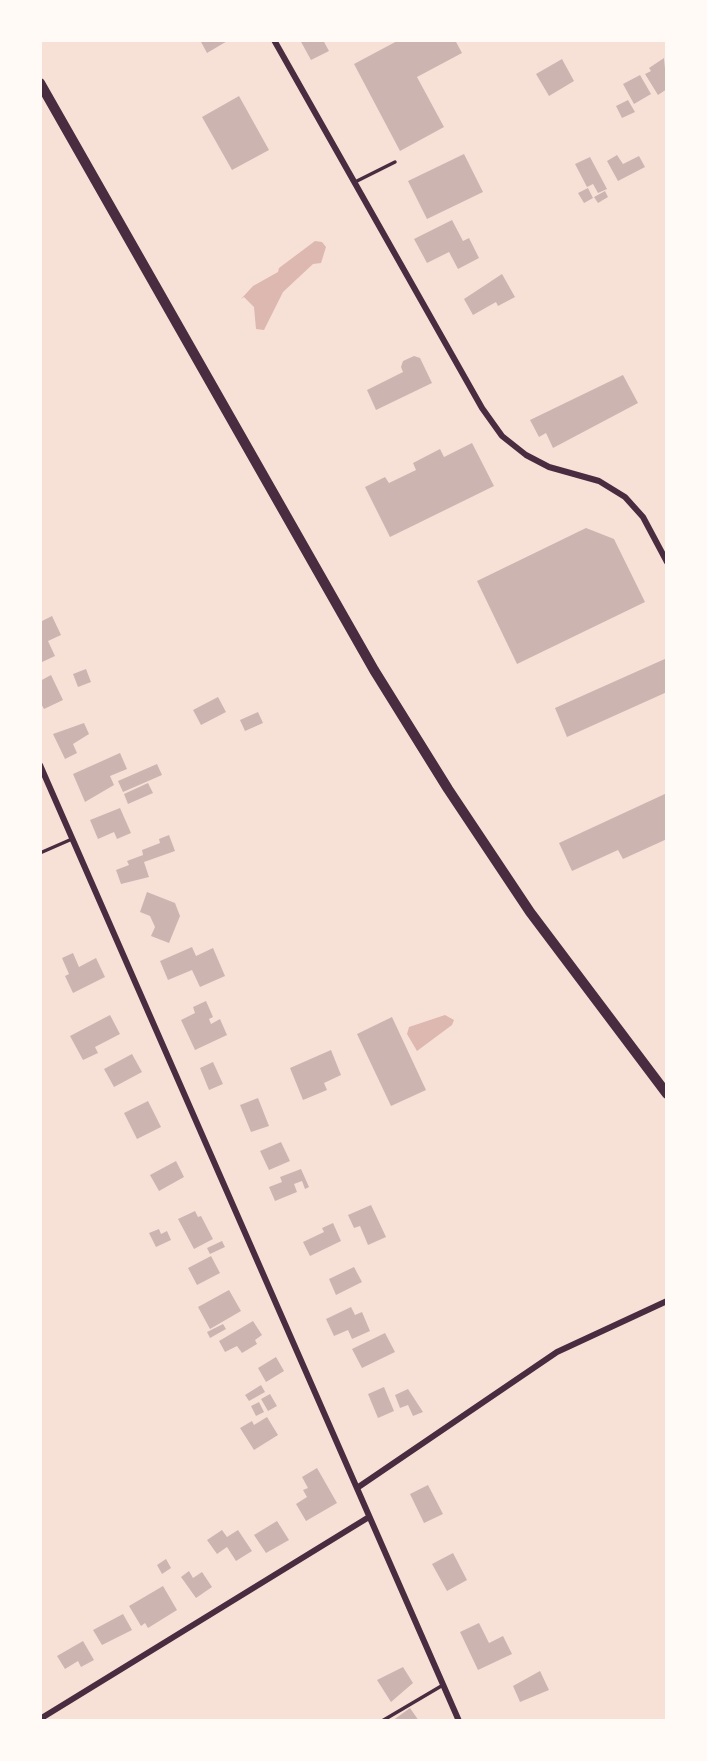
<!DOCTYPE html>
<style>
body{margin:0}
#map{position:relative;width:707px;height:1761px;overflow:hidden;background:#f7e1d7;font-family:"Noto Serif",serif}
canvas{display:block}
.frame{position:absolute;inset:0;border:42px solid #fffaf5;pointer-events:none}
</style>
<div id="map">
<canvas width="707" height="1761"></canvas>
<div class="frame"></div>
</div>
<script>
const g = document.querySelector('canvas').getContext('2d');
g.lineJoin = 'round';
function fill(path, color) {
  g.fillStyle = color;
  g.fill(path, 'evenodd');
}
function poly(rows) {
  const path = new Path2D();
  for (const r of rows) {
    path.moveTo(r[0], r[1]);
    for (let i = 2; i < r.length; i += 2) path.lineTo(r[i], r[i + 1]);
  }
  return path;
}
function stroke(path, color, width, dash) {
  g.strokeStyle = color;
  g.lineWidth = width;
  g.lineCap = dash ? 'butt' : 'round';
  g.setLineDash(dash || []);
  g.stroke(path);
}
fill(poly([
 [315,241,322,242,326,247,321,263,313,264,283,292,264,330,256,329,254,307,244,297,241,299,253,286,278,272,279,268],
 [445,1015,454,1020,452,1025,417,1051,407,1034,409,1027]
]), '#dcb8b0');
fill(poly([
 [200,40,229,40,207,53],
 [300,40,323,40,329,51,311,60],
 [399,40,455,40,462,53,417,77,444,127,400,151,354,64],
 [664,58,667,89,658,95,645,74,651,71,649,68],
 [562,59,574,81,549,96,536,74],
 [640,75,651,94,634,104,623,84],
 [239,96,269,150,232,170,202,117],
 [628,100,635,112,622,118,616,106],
 [464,154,483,192,427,219,408,181],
 [617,155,623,164,639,156,645,167,618,181,607,161],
 [590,157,607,189,598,193,593,184,587,187,575,164],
 [588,188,593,198,584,203,578,193],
 [605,191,608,197,598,203,594,197],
 [452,220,463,241,469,238,479,258,458,269,449,252,427,263,414,239],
 [502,274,515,297,498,306,496,302,473,315,464,299],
 [414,356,420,358,432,383,376,410,367,390,403,372,401,367,403,361],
 [623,375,638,403,553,448,546,433,539,437,530,420],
 [472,443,494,486,390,537,365,487,385,477,389,483,416,470,413,463,440,449,444,457],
 [586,528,614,539,645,602,517,664,477,581],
 [52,616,61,635,48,641,55,656,40,663,40,622],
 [667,658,667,692,567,737,555,708],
 [86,669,91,682,78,687,73,674],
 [51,675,63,700,44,709,40,702,40,681],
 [218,697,226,712,201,725,193,710],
 [258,712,263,723,245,731,240,720],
 [84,723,89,734,73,744,77,753,65,759,53,734],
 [120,753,127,769,110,776,114,785,85,802,73,774],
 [157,764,162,775,123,792,118,781],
 [148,783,153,793,128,804,124,794],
 [667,793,667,839,623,859,618,850,572,871,559,843],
 [120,808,131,833,117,839,114,832,98,839,90,820],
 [169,835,175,851,144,862,149,877,121,884,116,870,129,865,127,861,143,855,142,850,160,843,159,839],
 [147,892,175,903,180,916,169,943,151,936,155,927,150,916,140,912],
 [192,947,196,956,213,948,225,976,200,987,192,970,168,980,160,961],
 [73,953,79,967,96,958,105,977,73,993,65,976,69,974,62,958],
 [206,1001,213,1017,209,1019,211,1024,220,1019,227,1035,195,1050,181,1020,195,1013,193,1007],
 [110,1015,120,1034,95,1047,98,1053,83,1060,70,1036],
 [392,1017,426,1090,391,1106,357,1034],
 [331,1050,341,1075,324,1083,327,1090,303,1100,290,1068],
 [132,1054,142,1072,114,1087,104,1069],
 [213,1062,223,1084,209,1090,200,1068],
 [258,1098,269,1126,251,1132,240,1105],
 [148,1101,161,1127,137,1139,124,1113],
 [281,1142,290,1161,269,1170,260,1151],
 [176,1161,184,1177,159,1191,150,1175],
 [301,1169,309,1187,305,1189,302,1181,294,1184,297,1192,275,1201,269,1187,282,1182,280,1177],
 [371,1205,386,1237,368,1245,360,1226,354,1228,348,1215],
 [195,1211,198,1217,201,1216,213,1239,194,1249,178,1219],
 [333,1223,341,1241,310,1256,303,1242,324,1232,322,1228],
 [159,1229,161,1234,167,1231,171,1240,156,1247,149,1233],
 [222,1241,225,1247,210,1254,207,1248],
 [211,1256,220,1273,197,1285,188,1268],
 [354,1267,362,1282,336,1295,329,1279],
 [229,1290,241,1311,210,1329,198,1307],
 [351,1307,355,1315,362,1312,370,1331,352,1339,348,1330,334,1336,326,1319],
 [253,1321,262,1335,255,1340,257,1344,242,1353,237,1346,225,1352,219,1341],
 [223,1324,226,1329,210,1338,207,1332],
 [385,1333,395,1352,362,1368,352,1349],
 [276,1357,284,1371,266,1382,258,1368],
 [261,1385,265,1392,249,1401,245,1395],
 [384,1387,394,1411,378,1418,368,1394],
 [408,1389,423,1412,413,1416,408,1405,400,1408,395,1395],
 [270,1394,277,1406,268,1411,261,1399],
 [259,1402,264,1412,256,1416,251,1406],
 [267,1417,278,1435,254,1450,240,1428,252,1421,254,1425],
 [317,1468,337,1503,306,1521,296,1504,307,1497,303,1490,308,1488,302,1477],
 [428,1485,443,1514,424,1523,410,1494],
 [277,1521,289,1540,266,1553,254,1535],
 [222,1530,227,1537,238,1530,252,1551,236,1561,227,1547,217,1554,207,1540],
 [453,1553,467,1580,447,1591,432,1564],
 [166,1559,171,1568,162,1574,157,1565],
 [189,1571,193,1578,202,1572,212,1587,196,1598,181,1577],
 [163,1586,177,1610,148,1628,145,1623,141,1626,129,1606],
 [123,1614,132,1630,102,1645,93,1630],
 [479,1623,489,1643,503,1636,512,1654,478,1670,460,1632],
 [83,1641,94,1660,81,1667,78,1661,65,1669,57,1656],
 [403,1667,413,1683,391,1702,377,1680],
 [540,1671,549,1690,520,1702,513,1686],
 [410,1708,419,1721,392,1721]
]), '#ccb4b1');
stroke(poly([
 [355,182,395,162],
 [40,853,72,839],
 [382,1721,443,1685]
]), '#4a2c40', 3.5);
stroke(poly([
 [274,40,482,408,502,436,526,455,549,467,599,481,625,497,643,517,667,562],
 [40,765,459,1721],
 [357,1488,557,1352,667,1301],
 [40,1719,369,1517]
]), '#4a2c40', 6);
stroke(poly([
 [40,83,374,670,448,789,530,912,667,1094]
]), '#4a2c40', 10);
</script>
